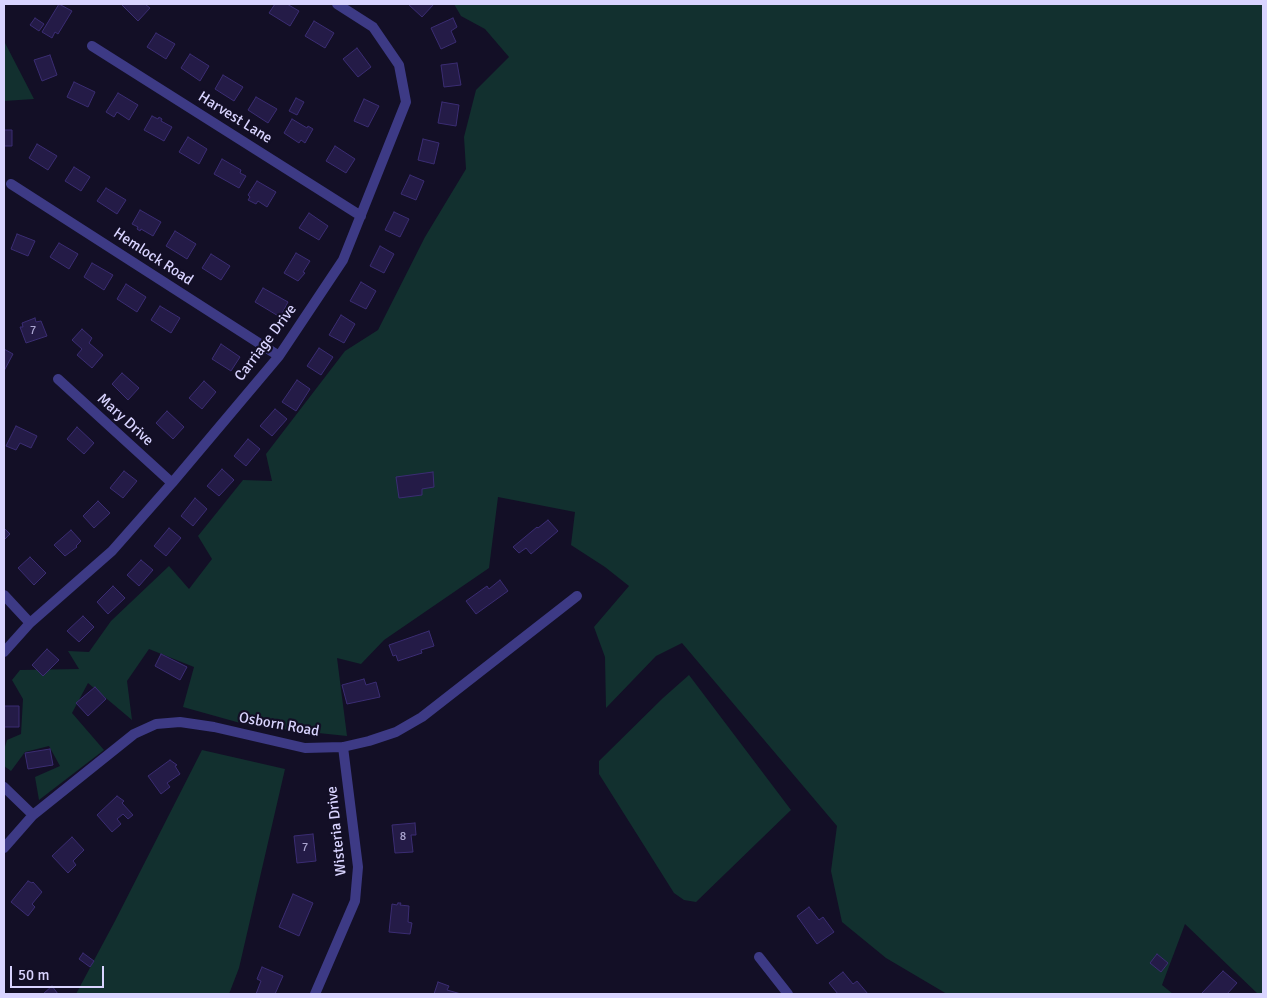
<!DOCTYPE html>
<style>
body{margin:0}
#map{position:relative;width:1267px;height:998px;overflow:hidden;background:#130f26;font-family:Signika,sans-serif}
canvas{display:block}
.frame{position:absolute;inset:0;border:5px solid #d9d4ff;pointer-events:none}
.scale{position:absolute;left:10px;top:966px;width:94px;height:22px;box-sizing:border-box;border:2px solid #d9d4ff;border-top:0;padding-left:6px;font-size:15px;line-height:18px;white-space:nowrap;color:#d9d4ff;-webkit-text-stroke:4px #130f26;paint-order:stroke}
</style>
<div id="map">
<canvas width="1267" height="998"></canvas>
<div class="frame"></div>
<div class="scale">50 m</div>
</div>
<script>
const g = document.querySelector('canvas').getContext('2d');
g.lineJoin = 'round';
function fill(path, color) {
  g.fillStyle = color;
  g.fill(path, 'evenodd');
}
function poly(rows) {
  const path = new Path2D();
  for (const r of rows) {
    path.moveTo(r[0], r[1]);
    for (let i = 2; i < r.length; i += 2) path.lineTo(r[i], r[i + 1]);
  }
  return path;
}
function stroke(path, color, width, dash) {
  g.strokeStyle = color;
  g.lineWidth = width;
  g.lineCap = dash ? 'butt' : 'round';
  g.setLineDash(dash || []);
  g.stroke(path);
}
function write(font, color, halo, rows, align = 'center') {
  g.font = font + ' Signika,sans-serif';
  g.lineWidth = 4.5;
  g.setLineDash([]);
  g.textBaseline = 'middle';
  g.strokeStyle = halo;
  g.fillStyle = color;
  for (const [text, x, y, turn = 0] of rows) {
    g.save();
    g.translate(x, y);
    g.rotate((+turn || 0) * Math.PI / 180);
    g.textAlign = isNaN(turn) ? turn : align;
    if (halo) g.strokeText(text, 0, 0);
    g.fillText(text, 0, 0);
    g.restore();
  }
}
fill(poly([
 [454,4,1263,4,1263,994,1258,994,1185,924,1162,985,1173,994,947,994,886,958,842,922,831,871,837,826,682,643,656,656,606,708,605,657,594,627,629,586,605,567,571,545,575,512,498,497,489,568,384,640,361,664,337,658,347,736,251,726,183,707,194,667,149,649,127,681,132,720,88,683,72,713,104,750,39,800,35,777,60,766,49,746,25,752,11,771,4,766,4,750,7,740,21,734,23,699,12,680,20,670,79,669,68,651,89,652,111,621,169,566,189,589,212,559,198,536,243,480,272,481,266,454,345,351,378,330,425,237,466,169,464,137,476,90,509,57,485,29,461,16],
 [4,41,34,99,4,101],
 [689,675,791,810,696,902,684,900,674,893,599,774,599,761,663,698],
 [202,750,285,769,239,968,229,994,76,994,115,921]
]), '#12302f');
const building = poly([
 [59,4,72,11,58,34,55,32,52,38,42,32,59,4],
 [122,4,145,4,150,8,138,21,122,5,122,4],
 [275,4,287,4,299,11,290,26,269,13,275,4],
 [408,4,434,4,422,17,408,4],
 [35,18,44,24,39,31,30,25,35,18],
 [453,18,457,27,451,31,456,42,441,49,431,28,453,18],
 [314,21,334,33,325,48,305,36,314,21],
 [156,33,175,44,166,59,147,47,156,33],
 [357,48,371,67,358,77,343,59,357,48],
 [190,54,209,66,200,81,181,68,190,54],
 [50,55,57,75,42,81,34,60,50,55],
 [457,63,461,85,444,87,441,65,457,63],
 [223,75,243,87,234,101,215,89,223,75],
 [74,82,95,92,88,107,67,97,74,82],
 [118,93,138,105,129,120,117,112,114,117,106,112,118,93],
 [256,97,277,109,268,123,248,110,256,97],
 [296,98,304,102,297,115,289,111,296,98],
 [364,99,379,106,368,127,354,121,364,99],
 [442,102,459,105,456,126,438,123,442,102],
 [152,116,158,119,159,117,162,119,161,121,172,127,164,141,144,130,152,116],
 [292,119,307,128,308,126,313,129,305,143,301,140,299,143,284,133,292,119],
 [4,130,12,130,12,146,4,146,4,130],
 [188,137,207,149,199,164,179,152,188,137],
 [423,139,439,143,434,164,418,160,423,139],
 [37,144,57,156,48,170,29,158,37,144],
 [335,146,355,159,346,173,326,161,335,146],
 [222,159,241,170,240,173,246,176,239,188,214,174,222,159],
 [74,167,90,177,81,191,65,181,74,167],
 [410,175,424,181,416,200,401,194,410,175],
 [257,181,276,192,267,207,258,201,256,204,248,200,250,197,248,195,257,181],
 [106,188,126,200,117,214,97,201,106,188],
 [140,210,161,222,153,236,141,229,140,231,137,229,138,227,132,224,140,210],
 [394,212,409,219,400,237,385,230,394,212],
 [309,213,328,226,319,240,299,228,309,213],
 [175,231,196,244,187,259,166,246,175,231],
 [17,234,35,241,28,256,11,249,17,234],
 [59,243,78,254,69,269,50,257,59,243],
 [380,246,394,254,384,273,370,266,380,246],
 [296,253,310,261,303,272,305,273,298,281,284,273,296,253],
 [211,254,230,266,221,280,202,268,211,254],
 [92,263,113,275,104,290,84,277,92,263],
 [361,282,376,291,366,309,350,301,361,282],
 [126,284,146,297,137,312,117,299,126,284],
 [263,288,288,302,280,317,255,302,263,288],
 [160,306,180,318,171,333,151,320,160,306],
 [341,315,355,324,344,343,329,335,341,315],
 [35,318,36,322,41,321,47,336,26,343,20,327,23,327,22,323,35,318],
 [82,329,92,338,89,343,103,355,92,368,77,355,82,349,72,340,82,329],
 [221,344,240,357,231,371,212,359,221,344],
 [319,348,333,357,321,375,307,366,319,348],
 [4,349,13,354,4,371,4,349],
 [122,373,139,388,128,400,112,384,122,373],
 [297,380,310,389,296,411,282,402,297,380],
 [204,381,216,392,202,409,189,398,204,381],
 [275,409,287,419,272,436,260,426,275,409],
 [167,411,184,427,173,439,156,423,167,411],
 [16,426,37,436,31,448,20,443,16,450,6,446,16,426],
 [77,427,94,443,84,454,67,439,77,427],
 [248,439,260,449,246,466,234,456,248,439],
 [222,469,234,480,219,496,207,486,222,469],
 [124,471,137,481,123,498,110,488,124,471],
 [433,472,434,487,422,489,422,495,399,498,396,477,433,472],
 [195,498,207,509,193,526,181,516,195,498],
 [98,501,110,513,94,528,83,516,98,501],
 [548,520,558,531,531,554,526,548,519,553,513,547,537,527,538,528,548,520],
 [4,528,10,534,4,540,4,528],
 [169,528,181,538,166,556,154,546,169,528],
 [71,530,81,541,76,546,77,547,65,556,54,545,71,530],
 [30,557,46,573,34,585,18,568,30,557],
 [141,560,153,570,139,586,127,575,141,560],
 [500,580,508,591,476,614,466,601,487,586,489,589,500,580],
 [113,586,125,598,108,614,97,602,113,586],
 [83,616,94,627,79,642,67,631,83,616],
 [429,631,434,646,421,650,422,653,398,661,396,655,393,656,389,645,429,631],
 [47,649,59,660,43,676,32,665,47,649],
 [161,654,187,667,180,680,155,666,161,654],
 [364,679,366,685,376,682,380,697,347,704,342,685,364,679],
 [95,687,106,699,88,716,76,703,95,687],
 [4,706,19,706,19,727,4,727,4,706],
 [50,749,53,765,28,769,25,753,50,749],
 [170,760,177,765,175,766,180,774,167,783,170,787,161,794,148,776,170,760],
 [117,796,124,801,122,803,133,815,128,819,123,814,117,819,121,824,112,832,97,815,117,796],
 [415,823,416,835,411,835,413,852,395,853,392,825,415,823],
 [313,834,316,861,297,863,294,836,313,834],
 [72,837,84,850,73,861,76,865,68,873,52,856,72,837],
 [28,881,32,883,33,882,42,892,32,904,35,907,28,916,11,902,28,881],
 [293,894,313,903,299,936,279,927,293,894],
 [398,903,401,903,400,905,409,906,408,922,412,923,410,934,389,932,392,904,397,905,398,903],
 [809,907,819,920,823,917,834,932,817,944,797,916,809,907],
 [83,953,94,961,90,967,79,959,83,953],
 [1157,954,1168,963,1161,972,1150,963,1157,954],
 [262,967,283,976,275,994,256,994,261,981,257,979,262,967],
 [1223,971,1237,983,1227,994,1201,994,1223,971],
 [843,972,853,984,857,981,868,994,838,994,829,983,843,972],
 [438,982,449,986,447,990,461,994,434,994,438,982],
 [52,986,58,994,43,994,52,986]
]);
fill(building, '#241b47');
stroke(building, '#3b2d73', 1);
stroke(poly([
 [92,46,361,216],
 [11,184,279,356],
 [58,379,172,483],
 [4,595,30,623],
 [4,652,30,623,112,551,172,483,279,356,343,260,406,102,399,65,373,27,337,4],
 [4,787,33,815],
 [4,848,33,815,134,734,156,724,180,722,214,727,305,748,343,747,369,741,396,732,422,717,577,596],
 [759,957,788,994],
 [315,994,355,901,358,867,343,747]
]), '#3d3a85', 10);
write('12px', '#aca6d1', null, [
 ["7",33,331],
 ["8",403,837],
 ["7",305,848]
]);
write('15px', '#d9d4ff', '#130f26', [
 ["Harvest Lane",235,118,32],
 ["Hemlock Road",153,257,33],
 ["Carriage Drive",266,343,-53],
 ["Mary Drive",125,420,42],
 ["Osborn Road",279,725,10],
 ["Wisteria Drive",337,831,-96]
]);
</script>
